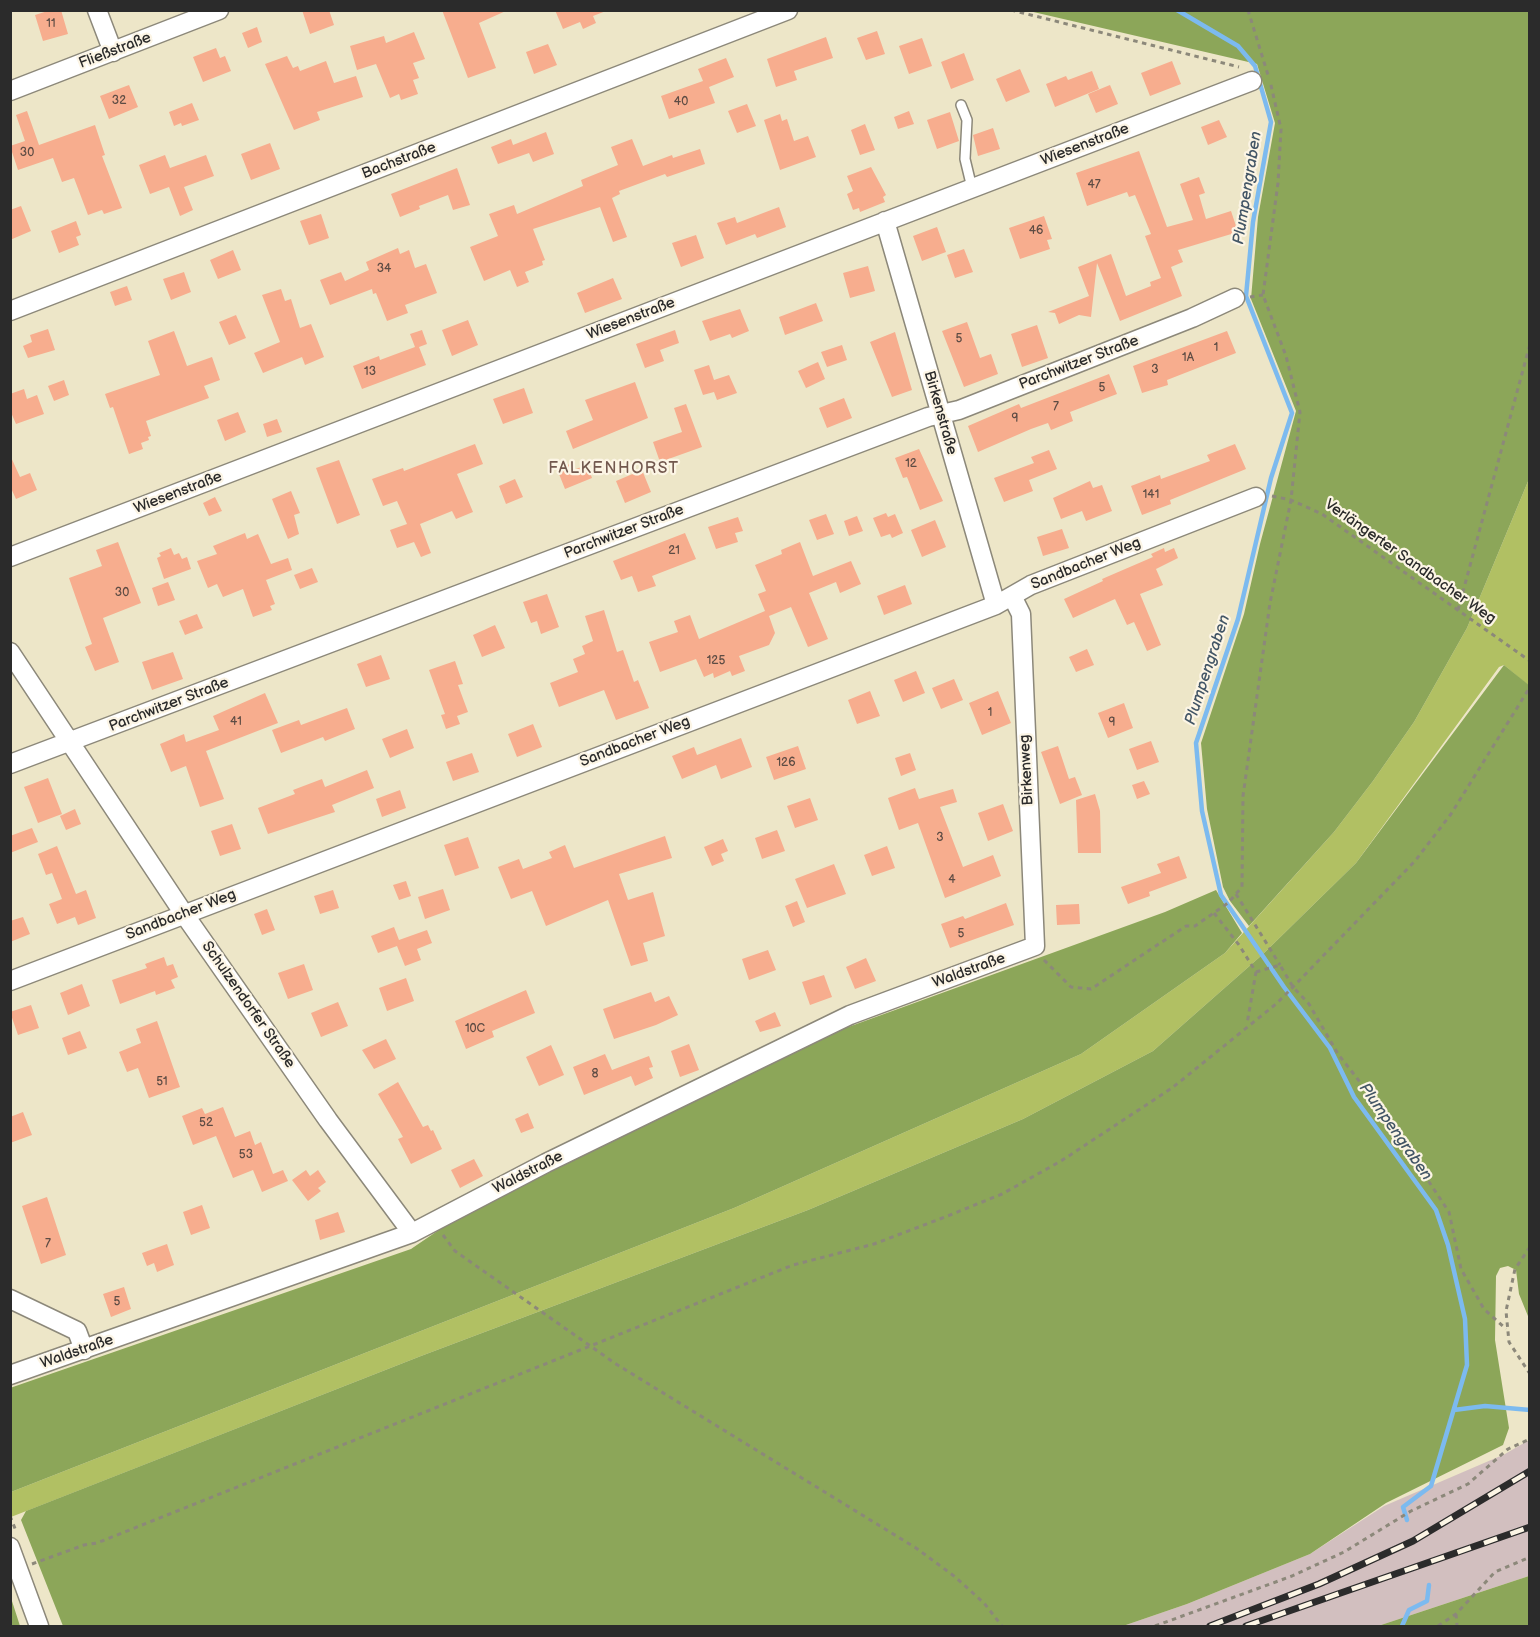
<!DOCTYPE html>
<meta charset="utf-8">
<style>
body{margin:0}
#map{position:relative;width:1540px;height:1637px;overflow:hidden;background:#ede6c8;font-family:"Balsamiq Sans",sans-serif}
canvas{display:block}
.frame{position:absolute;inset:0;border:12px solid #2b2b2b;pointer-events:none}
</style>
<div id="map">
<canvas width="1540" height="1637"></canvas>
<div class="frame"></div>
</div>
<script>
const g = document.querySelector('canvas').getContext('2d');
g.lineJoin = 'round';
function fill(path, color) {
  g.fillStyle = color;
  g.fill(path, 'evenodd');
}
function poly(rows) {
  const path = new Path2D();
  for (const r of rows) {
    path.moveTo(r[0], r[1]);
    for (let i = 2; i < r.length; i += 2) path.lineTo(r[i], r[i + 1]);
  }
  return path;
}
function stroke(path, color, width, dash) {
  g.strokeStyle = color;
  g.lineWidth = width;
  g.lineCap = dash ? 'butt' : 'round';
  g.setLineDash(dash || []);
  g.stroke(path);
}
function write(font, color, halo, rows, align = 'center') {
  g.font = font + ' "Balsamiq Sans",sans-serif';
  g.lineWidth = 4.5;
  g.setLineDash([]);
  g.textBaseline = 'middle';
  g.strokeStyle = halo;
  g.fillStyle = color;
  for (const [text, x, y, turn = 0] of rows) {
    g.save();
    g.translate(x, y);
    g.rotate((+turn || 0) * Math.PI / 180);
    g.textAlign = isNaN(turn) ? turn : align;
    if (halo) g.strokeText(text, 0, 0);
    g.fillText(text, 0, 0);
    g.restore();
  }
}
fill(poly([
 [1529,1440,1529,1576,1378,1626,1123,1626,1187,1604,1310,1554,1384,1506,1505,1454]
]), '#d2bfbf');
fill(poly([
 [1529,479,1529,686,1504,665,1499,667,1356,863,1262,955,1153,1051,1023,1119,808,1210,421,1356,11,1517,11,1492,734,1208,1081,1054,1225,953,1334,832,1373,781,1414,722,1467,628]
]), '#b1c063');
fill(poly([
 [1029,11,1529,11,1529,479,1467,628,1414,722,1373,781,1334,832,1249,926,1230,901,1223,887,1207,809,1201,743,1244,614,1260,544,1296,411,1251,299,1258,217,1275,123,1257,64],
 [1504,665,1530,686,1530,1321,1519,1294,1516,1270,1508,1266,1500,1268,1496,1276,1495,1340,1509,1428,1503,1445,1386,1503,1310,1554,1187,1604,1123,1626,63,1626,21,1520,26,1511,421,1356,808,1210,1023,1119,1153,1051,1262,955,1356,863],
 [1216,890,1242,933,1225,953,1081,1054,734,1208,11,1492,10,1388,411,1249,455,1219,829,1034,1165,912],
 [1529,1576,1529,1626,1378,1626],
 [10,1598,11,1598,20,1626,11,1626]
]), '#8ca659');
stroke(poly([
 [1177,10,1238,46,1255,66,1271,122,1253,222,1246,296,1292,413,1271,478,1238,619,1196,743,1202,811,1221,895,1284,987,1330,1048,1354,1097,1436,1210,1448,1245,1465,1319,1467,1365,1431,1486,1403,1507,1407,1520],
 [1454,1410,1485,1406,1530,1410],
 [1402,1626,1409,1610,1427,1601,1429,1585]
]), '#7cbaef', 4.5);
fill(poly([
 [51,10,61,10,68,34,43,41,35,15],
 [302,10,329,10,334,25,310,34],
 [442,10,508,10,479,23,496,68,468,78],
 [555,10,606,10,606,11,593,16,596,23,583,29,580,22,563,29],
 [257,27,262,42,248,48,242,33],
 [877,31,885,54,866,60,857,38],
 [414,32,425,59,413,63,419,78,413,80,418,94,401,100,399,94,390,98,376,64,357,70,350,46,384,36,386,43],
 [826,37,833,58,794,71,797,80,776,87,767,59],
 [922,38,932,66,909,74,899,46],
 [548,44,557,65,534,74,526,52],
 [216,48,220,58,225,56,231,71,203,82,193,57],
 [964,53,974,80,951,89,941,62],
 [287,56,293,68,298,66,300,71,326,61,334,83,356,76,363,97,317,112,320,120,294,130,265,64],
 [726,58,734,77,709,87,715,103,669,119,661,96,703,81,698,69],
 [1172,61,1181,84,1150,96,1141,73],
 [1020,69,1030,92,1006,102,996,79],
 [1092,71,1099,89,1055,107,1046,84,1066,76,1068,80],
 [129,85,138,107,109,119,100,96],
 [1110,85,1118,104,1096,113,1088,94],
 [192,103,199,120,182,126,181,123,174,126,169,112],
 [747,104,756,126,737,133,728,111],
 [27,111,39,145,95,125,105,155,102,156,122,208,104,214,102,210,88,215,74,178,62,182,53,158,18,170,10,146,25,141,16,115],
 [909,111,914,124,898,129,894,117],
 [950,112,959,141,937,149,927,120],
 [780,114,782,121,787,119,794,141,808,136,816,157,780,170,764,120],
 [1219,120,1227,137,1208,145,1201,127],
 [865,124,875,150,860,155,851,130],
 [993,128,1000,149,978,156,973,135],
 [546,132,554,154,533,162,529,153,498,164,491,147,511,139,513,145],
 [632,139,643,166,672,155,673,158,700,149,705,164,667,177,665,174,619,191,620,194,612,198,627,237,613,242,600,207,533,229,545,260,542,261,543,265,525,272,529,282,517,287,510,270,484,281,470,247,498,236,489,214,514,205,517,214,583,186,581,180,618,165,611,147],
 [270,143,280,169,251,180,241,154],
 [1139,151,1167,227,1193,220,1180,184,1199,177,1205,193,1199,195,1206,219,1231,211,1238,232,1178,250,1183,262,1171,267,1182,296,1120,321,1097,263,1091,317,1079,315,1059,324,1055,313,1048,312,1089,296,1078,267,1111,254,1126,296,1151,286,1150,282,1161,278,1145,236,1151,234,1135,195,1129,197,1127,192,1087,206,1076,173],
 [165,155,170,168,206,155,214,176,184,187,193,210,180,216,169,187,150,194,139,165],
 [871,167,886,195,883,197,885,202,860,212,859,208,853,210,847,194,853,191,847,176],
 [457,168,470,205,453,210,448,195,419,206,420,209,400,217,391,194],
 [21,206,31,231,10,240,10,210],
 [779,207,786,227,757,238,755,234,726,245,717,223,735,217,737,223],
 [321,214,329,238,309,245,300,221],
 [1044,216,1052,239,1047,240,1050,249,1020,259,1009,228],
 [76,221,81,235,76,237,79,245,59,253,51,231],
 [937,227,946,252,922,261,913,236],
 [696,235,704,258,681,267,672,243],
 [398,248,400,254,409,250,415,268,426,264,437,293,405,305,408,313,387,321,376,293,373,294,372,289,330,305,320,280,341,272,345,281,369,270,366,262],
 [964,249,973,272,955,278,947,255],
 [233,250,241,270,218,279,210,260],
 [868,266,875,291,850,298,843,273],
 [184,272,191,292,171,300,163,279],
 [613,278,622,299,585,313,577,293],
 [127,286,132,300,115,306,110,292],
 [281,289,285,301,291,299,300,328,311,324,324,357,305,365,302,357,263,373,254,353,280,342,262,295],
 [816,303,823,321,785,335,779,317],
 [740,309,749,331,732,338,730,334,710,341,702,321],
 [236,315,246,338,229,345,219,322],
 [468,320,478,345,452,356,442,330],
 [967,322,980,358,991,354,998,374,964,387,942,331],
 [1037,325,1048,358,1022,367,1011,334],
 [48,329,55,350,28,358,23,346,32,342,30,335],
 [422,330,427,344,419,347,426,365,362,389,353,366,379,356,380,360,415,347,410,334],
 [675,330,679,343,660,350,664,361,645,368,636,344],
 [174,331,187,366,212,357,220,380,204,386,209,398,146,421,151,436,148,437,149,440,141,443,143,449,129,454,113,407,110,408,105,394,160,375,148,341],
 [1227,331,1236,353,1167,380,1168,385,1142,393,1133,366],
 [895,332,912,390,892,397,870,342],
 [842,345,847,360,827,367,821,352],
 [818,362,825,379,806,388,798,371],
 [709,365,714,380,729,375,737,393,717,400,714,392,703,395,694,370],
 [1109,374,1117,394,1070,412,1073,421,1051,430,1048,423,1031,429,978,452,968,426,1019,404,1021,408],
 [64,380,69,395,54,401,48,386],
 [635,382,648,418,573,449,566,431,593,420,585,400],
 [524,388,533,413,503,424,493,399],
 [24,389,27,399,37,395,44,414,16,424,10,410,10,394],
 [844,398,852,418,827,428,819,408],
 [686,404,702,447,660,462,653,442,682,432,674,408],
 [238,412,246,432,225,441,217,420],
 [277,419,282,432,267,437,263,424],
 [475,444,483,464,457,474,473,512,456,519,452,511,420,524,431,553,421,557,414,542,397,548,390,530,407,524,397,501,383,506,372,479,403,468,404,471],
 [1235,444,1246,469,1170,500,1171,504,1142,515,1131,486,1160,475,1161,479,1210,461,1207,455],
 [919,449,943,501,920,510,907,477,903,478,895,458],
 [1049,450,1057,469,1029,480,1033,491,1004,502,994,478,1034,463,1031,457],
 [10,455,20,477,30,473,37,490,16,499,10,486],
 [339,460,360,515,337,524,316,468],
 [570,464,573,470,587,465,592,478,565,489,557,469],
 [642,470,651,492,625,503,616,481],
 [515,479,523,497,506,504,499,486],
 [1090,481,1093,488,1102,485,1112,511,1086,521,1082,511,1061,519,1053,498],
 [291,491,300,513,294,515,299,534,288,539,272,499],
 [215,497,222,511,209,516,203,503],
 [886,513,888,517,895,514,903,533,892,538,890,534,881,537,873,518],
 [826,514,834,534,817,540,809,520],
 [857,516,863,531,849,536,844,521],
 [738,517,743,531,735,533,738,542,716,549,708,527],
 [935,520,946,547,922,557,911,530],
 [1062,529,1069,548,1043,556,1037,537],
 [245,533,247,539,258,534,271,564,288,558,292,570,266,580,275,604,270,606,272,610,253,617,243,589,223,597,217,584,208,588,197,561,217,554,213,546],
 [685,533,696,559,652,576,656,586,638,592,632,576,621,580,613,561],
 [118,542,141,603,103,618,119,662,95,671,85,647,92,644,69,578,102,566,96,550],
 [800,542,813,576,851,561,861,584,840,593,836,582,809,593,828,639,808,647,791,607,769,616,775,633,769,645,739,656,745,671,732,676,730,671,714,678,713,673,704,677,696,659,660,672,649,642,678,632,674,621,690,615,699,639,765,611,758,594,766,591,755,565,782,554,781,550],
 [171,548,174,555,179,553,182,559,187,557,191,569,164,579,157,558,161,556,159,553],
 [1164,548,1165,552,1174,548,1178,558,1156,569,1163,585,1140,594,1161,645,1147,651,1134,622,1127,625,1115,599,1073,618,1064,599,1103,581,1102,579,1153,557,1151,554],
 [312,568,318,582,300,589,294,575],
 [168,582,175,600,158,606,152,588],
 [905,585,912,604,884,615,877,596],
 [547,594,559,627,541,634,537,621,531,623,523,602],
 [604,610,617,652,623,650,634,682,638,680,649,708,616,720,604,690,559,707,550,683,578,672,573,659,585,654,582,646,593,641,585,616],
 [197,614,203,628,185,635,179,621],
 [495,625,505,648,482,657,473,635],
 [1087,649,1094,665,1076,672,1069,657],
 [173,652,183,679,152,690,142,662],
 [381,655,390,679,366,687,357,664],
 [455,661,463,684,458,685,468,712,457,716,460,724,446,729,441,715,445,714,429,670],
 [916,671,925,693,903,702,894,680],
 [954,679,963,700,941,709,932,688],
 [870,691,880,716,857,724,848,700],
 [998,691,1011,723,982,735,969,703],
 [265,693,278,723,206,751,224,799,200,807,186,766,171,772,160,744,184,734,186,742,219,730,213,716],
 [1124,703,1133,728,1108,738,1098,713],
 [347,708,355,729,325,741,323,737,281,753,272,730,299,720,301,725],
 [533,724,542,747,517,757,508,734],
 [407,729,414,748,390,758,382,739],
 [741,738,752,767,721,779,716,765,682,779,672,756,694,747,697,755],
 [1151,741,1159,762,1137,770,1129,749],
 [798,746,806,769,774,780,766,757],
 [1058,746,1069,779,1075,777,1082,795,1060,804,1041,752],
 [472,753,479,772,453,781,446,762],
 [910,753,916,770,901,776,895,758],
 [367,770,374,788,332,805,335,812,268,834,258,808,295,794,293,790,322,779,325,787],
 [48,778,62,814,38,823,24,787],
 [1144,781,1150,794,1137,799,1132,785],
 [915,788,919,799,953,789,957,802,940,807,963,867,993,855,1001,876,945,898,918,823,899,830,888,798],
 [400,790,406,808,382,817,376,799],
 [1095,794,1100,811,1101,853,1078,853,1076,800],
 [810,798,818,820,795,828,787,806],
 [1003,804,1013,831,988,841,978,813],
 [75,809,81,824,66,830,60,816],
 [232,824,241,849,220,856,211,831],
 [32,828,38,842,10,853,10,836],
 [777,830,785,851,762,859,755,838],
 [665,836,672,858,619,874,628,900,653,892,665,936,643,943,648,961,631,966,608,900,546,926,532,891,511,899,498,867,519,859,523,869,552,858,549,852,565,845,574,868],
 [468,837,479,868,455,876,444,845],
 [723,839,728,851,721,854,724,861,712,866,704,847],
 [57,846,76,894,86,890,96,918,78,925,75,917,57,924,49,904,62,899,52,873,46,875,38,854],
 [887,846,895,868,872,876,864,855],
 [1179,856,1187,878,1149,892,1150,896,1128,904,1121,887,1161,873,1157,864],
 [834,864,846,894,807,908,795,879],
 [406,881,411,896,399,900,393,885],
 [443,889,450,910,425,919,418,897],
 [333,890,339,908,320,914,314,896],
 [797,901,805,922,793,927,785,906],
 [1006,903,1014,925,950,948,941,924,963,916,965,919],
 [1079,904,1080,924,1057,925,1056,905],
 [267,909,275,930,262,935,254,914],
 [23,917,30,934,10,942,10,921],
 [394,927,399,940,427,930,432,943,417,949,421,960,405,966,397,946,378,953,371,936],
 [768,950,776,970,749,980,742,959],
 [164,957,167,966,173,964,178,977,171,980,175,988,156,995,155,991,120,1004,112,980,147,968,145,964],
 [866,958,876,981,855,989,846,967],
 [304,964,313,990,288,999,278,973],
 [824,975,832,997,810,1005,802,982],
 [406,978,414,1001,387,1011,379,988],
 [82,984,90,1006,68,1015,60,993],
 [526,990,535,1013,492,1031,494,1037,466,1049,455,1021],
 [651,992,655,1002,669,996,678,1015,656,1025,614,1039,603,1009],
 [338,1002,348,1026,321,1037,311,1013],
 [31,1005,39,1028,18,1035,10,1012],
 [775,1012,781,1026,760,1032,755,1021],
 [157,1021,180,1087,149,1098,138,1068,127,1072,119,1052,141,1043,136,1029],
 [80,1031,87,1048,68,1055,62,1038],
 [386,1039,396,1059,374,1069,362,1050],
 [689,1044,699,1070,680,1077,671,1051],
 [551,1045,564,1075,539,1086,526,1057],
 [605,1054,612,1070,649,1056,653,1067,649,1068,653,1078,635,1086,631,1076,584,1095,573,1067],
 [398,1082,423,1127,428,1125,431,1131,433,1130,442,1149,411,1164,398,1139,403,1137,378,1094],
 [223,1107,235,1137,250,1131,255,1145,261,1142,273,1174,283,1170,288,1181,262,1192,253,1170,233,1178,216,1136,193,1145,182,1116,202,1108,205,1114],
 [23,1112,32,1135,10,1143,10,1117],
 [528,1113,534,1128,521,1133,515,1119],
 [474,1159,483,1176,460,1188,451,1170],
 [306,1170,310,1176,318,1170,326,1182,318,1188,321,1191,308,1201,292,1180],
 [47,1197,66,1255,41,1264,22,1206],
 [202,1205,210,1228,191,1235,183,1212],
 [338,1212,345,1232,320,1240,315,1220],
 [167,1244,174,1265,157,1272,154,1263,147,1266,142,1253],
 [124,1287,131,1309,111,1317,103,1294]
]), '#f7ad8e');
const service = poly([
 [961,105,967,120,965,159,972,188]
]);
const minor = poly([
 [97,10,113,52],
 [10,91,219,10],
 [885,221,996,605],
 [10,311,788,10],
 [10,557,1252,81],
 [10,652,184,914,328,1120,412,1233],
 [10,764,928,417,959,410,1192,318,1235,298],
 [10,981,996,605,1031,585,1256,497],
 [10,1299,77,1331,84,1350],
 [10,1375,412,1233,546,1163,850,1015,1035,946,1021,614,1012,596],
 [10,1547,39,1626]
]);
stroke(service, '#8c887a', 12);
stroke(minor, '#8c887a', 21);
stroke(poly([
 [1011,10,1239,67],
 [1248,10,1268,75],
 [1250,297,1263,295],
 [1272,496,1291,500,1322,514,1530,661],
 [1458,610,1530,344],
 [1236,894,1280,965],
 [1214,913,1239,945,1256,972,1247,1024],
 [1044,960,1071,987,1091,989,1186,926,1195,926,1228,903,1242,887,1243,796,1270,603,1291,500,1300,412,1286,356,1263,295,1278,183,1281,129,1270,81],
 [1256,972,1280,965,1293,987,1309,1004,1338,1054,1378,1105,1449,1212,1461,1269,1484,1309,1506,1329],
 [443,1235,455,1251,616,1364,916,1548,954,1576,984,1603,1002,1626],
 [1530,1247,1515,1269,1506,1311,1509,1342,1530,1374],
 [10,1516,16,1531],
 [32,1564,84,1545,97,1543,793,1265,874,1244,945,1217,1002,1194,1061,1161,1172,1088,1276,1004,1293,987,1415,861,1451,814,1530,687],
 [1456,1614,1457,1626],
 [1155,1626,1292,1576,1344,1552,1411,1511,1468,1484,1508,1449,1530,1439],
 [1438,1626,1456,1614,1495,1572,1530,1557]
]), '#8c887a', 3, [4.5, 4.5]);
stroke(service, '#fff', 9);
stroke(minor, '#fff', 18);
const rail = poly([
 [1210,1626,1319,1584,1413,1541,1530,1471],
 [1246,1626,1530,1527]
]);
stroke(rail, '#2b2b2b', 7);
stroke(rail, '#fcf5e5', 4.5, [14]);
write('12px', '#5e4c44', null, [
 ["11",51,24],
 ["32",119,101],
 ["40",681,102],
 ["30",27,153],
 ["47",1094,185],
 ["46",1036,231],
 ["34",384,269],
 ["5",959,339],
 ["1",1216,348],
 ["1A",1188,358],
 ["3",1155,370],
 ["13",370,372],
 ["5",1102,388],
 ["7",1056,407],
 ["9",1015,419],
 ["12",911,464],
 ["141",1151,495],
 ["21",674,551],
 ["30",122,593],
 ["125",716,661],
 ["1",990,713],
 ["41",236,722],
 ["9",1112,723],
 ["126",786,763],
 ["3",940,838],
 ["4",952,880],
 ["5",961,934],
 ["10C",475,1029],
 ["8",595,1074],
 ["51",162,1082],
 ["52",206,1123],
 ["53",246,1155],
 ["7",48,1244],
 ["5",117,1302]
]);
write('15px', '#2b2b2b', '#fcf5e5', [
 ["Fließstraße",115,51,-21],
 ["Wiesenstraße",1085,145,-21],
 ["Bachstraße",399,161,-21],
 ["Wiesenstraße",631,319,-21],
 ["Parchwitzer Straße",1079,363,-21],
 ["Birkenstraße",940,413,74],
 ["Wiesenstraße",178,493,-21],
 ["Parchwitzer Straße",624,532,-21],
 ["Verlängerter Sandbacher Weg",1410,562,35],
 ["Sandbacher Weg",1086,564,-22],
 ["Parchwitzer Straße",169,705,-21],
 ["Sandbacher Weg",635,742,-21],
 ["Birkenweg",1027,770,-93],
 ["Sandbacher Weg",181,915,-21],
 ["Waldstraße",969,971,-20],
 ["Schulzendorfer Straße",248,1005,55],
 ["Waldstraße",528,1173,-27],
 ["Waldstraße",77,1352,-19]
]);
write('italic 16px', '#435666', '#fcf5e5', [
 ["Plumpengraben",1248,188,-81],
 ["Plumpengraben",1208,670,-72],
 ["Plumpengraben",1395,1132,55]
]);
g.letterSpacing = '1.5px';
write('16px', '#72584e', '#fcf5e5', [
 ["FALKENHORST",614,469]
]);
g.letterSpacing = '0px';
</script>
